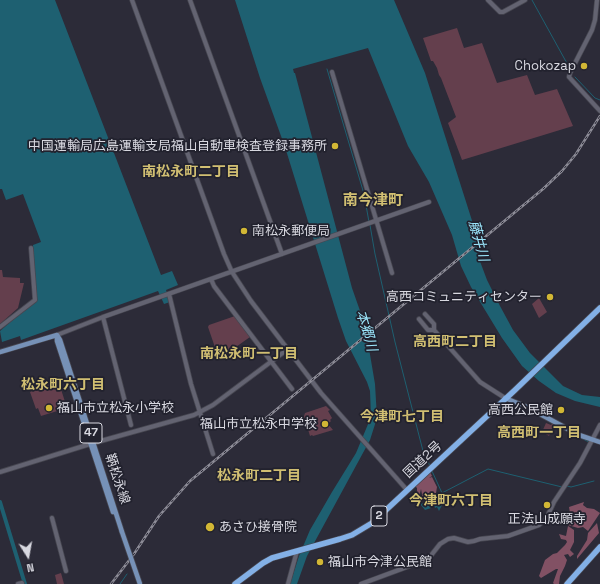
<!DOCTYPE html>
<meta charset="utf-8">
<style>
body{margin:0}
#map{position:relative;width:600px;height:584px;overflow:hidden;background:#2c2b38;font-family:"Space Grotesk",sans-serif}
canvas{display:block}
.north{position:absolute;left:8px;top:536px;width:40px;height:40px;-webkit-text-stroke:3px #22222e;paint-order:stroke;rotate:169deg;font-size:11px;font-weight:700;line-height:16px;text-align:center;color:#d8d8e0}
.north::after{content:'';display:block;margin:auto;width:14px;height:18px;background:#d8d8e0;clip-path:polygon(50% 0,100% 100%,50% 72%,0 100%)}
</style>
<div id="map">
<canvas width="600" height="584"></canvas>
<div class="north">N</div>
</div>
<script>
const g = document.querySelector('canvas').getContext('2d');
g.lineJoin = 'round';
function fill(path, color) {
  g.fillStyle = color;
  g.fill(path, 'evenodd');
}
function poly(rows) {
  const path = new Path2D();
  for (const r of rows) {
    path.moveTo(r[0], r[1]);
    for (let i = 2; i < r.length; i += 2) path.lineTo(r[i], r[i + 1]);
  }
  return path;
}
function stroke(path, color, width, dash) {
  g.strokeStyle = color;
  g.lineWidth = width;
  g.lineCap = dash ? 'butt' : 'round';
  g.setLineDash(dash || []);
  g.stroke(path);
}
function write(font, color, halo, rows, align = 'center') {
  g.font = font + ' "Space Grotesk","Noto Sans JP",sans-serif';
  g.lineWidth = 3.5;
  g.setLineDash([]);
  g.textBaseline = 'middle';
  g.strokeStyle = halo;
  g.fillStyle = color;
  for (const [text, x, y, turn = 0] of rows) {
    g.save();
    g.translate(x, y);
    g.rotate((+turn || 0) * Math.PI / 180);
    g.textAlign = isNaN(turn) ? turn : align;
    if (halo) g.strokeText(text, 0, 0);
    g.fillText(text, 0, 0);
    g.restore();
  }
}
fill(poly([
 [457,28,464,48,482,43,497,83,527,75,535,95,557,89,573,126,462,160,448,123,456,117,441,78,439,75,437,68,433,61,431,61,423,38],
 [0,270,2,270,3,277,20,278,20,283,24,283,18,308,0,324],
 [539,298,547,312,539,318,532,304],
 [235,316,250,337,219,359,208,327,209,325],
 [54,382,59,383,67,408,41,416,38,408,36,409,30,392,36,390,36,388],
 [326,406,330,410,328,411,332,418,330,420,331,421,328,424,333,430,313,436,312,435,310,436,304,416,305,413],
 [546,423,551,425,553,423,555,425,549,436,542,432],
 [61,573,64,584,57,584,55,575]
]), '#643f4d');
fill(poly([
 [430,472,432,476,429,478,432,477,437,487,436,493,433,498,426,500,423,499,421,489,419,497,416,497,415,494,417,491,417,488,415,486],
 [584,502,583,505,587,508,594,509,600,513,588,531,583,527,578,528,568,525,568,519,570,513,569,507],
 [597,523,599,533,577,559,577,556,587,540,588,533],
 [568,526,574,530,574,542,570,550,574,554,570,557,568,554,564,555,567,560,565,566,560,576,559,584,554,584,553,583,558,569,556,569,541,578,539,576,545,560,553,554,557,553,565,545,567,542,566,540,561,539,559,534,566,536]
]), '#825164');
fill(poly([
 [0,0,55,0,161,275,172,271,178,285,166,290,170,302,164,304,158,291,21,340,20,336,2,342,0,331,36,300,33,245,41,242,23,194,6,200,2,189,0,189],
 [235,0,394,0,425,73,475,230,478,256,487,280,500,306,513,330,530,353,563,386,582,395,600,397,600,407,575,401,556,393,539,381,522,366,502,338,471,287,461,266,452,235,429,182,408,146,368,48,293,69,294,73,295,73,352,288,365,325,375,384,377,418,370,440,307,556,297,584,290,584,299,556,310,530,332,492,356,453,371,417,370,391,367,382,346,341,338,318,285,147,260,78],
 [441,501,442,505,439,511,437,507,435,508,434,505,430,505,431,508,425,510,420,504,426,502,430,505]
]), '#1e6071');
stroke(poly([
 [532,0,569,67],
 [327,69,364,194,369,222],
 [575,77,595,98,600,100],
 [370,225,375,254,395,342,423,451,430,466],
 [579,437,589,442],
 [432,471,442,493,488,469,562,487],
 [567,486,571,487,594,481],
 [120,584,127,574]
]), '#1e6071', 1);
stroke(poly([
 [0,502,25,584]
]), '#1e6071', 4);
const secondary = poly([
 [132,0,224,254,232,272,251,301,321,393,407,490],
 [190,0,282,254],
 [488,0,500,12,503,12,525,0],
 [597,0,595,20,592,30,570,73,569,77,600,111],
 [332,72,392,273],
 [211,279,214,286,292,389],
 [169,294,191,384,213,454],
 [103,317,131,425],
 [419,319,428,330,434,330,434,324,425,314],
 [0,327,35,300,31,248],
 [434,330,480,382,505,398],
 [57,335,103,317,429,202],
 [0,472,90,444,194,415,213,405,288,349],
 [52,518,66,571],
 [18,584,22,583],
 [288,584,297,551],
 [361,584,423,561,429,558,440,544,448,539,454,538,468,542,474,541,480,539,508,536,539,525,547,517,554,502,580,463,600,425]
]);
const primary = poly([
 [57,335,60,340,122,532],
 [57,336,57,341,113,512],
 [0,352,57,335],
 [505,398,527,407,579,435,600,442]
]);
const highway = poly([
 [235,584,263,563,272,558,340,539,352,535,372,523,515,390,600,308],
 [567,584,600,547]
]);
stroke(secondary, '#474751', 5.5);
stroke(primary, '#474751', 6);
stroke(highway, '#474751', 7);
stroke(secondary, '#636371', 4);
stroke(primary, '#7691b7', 4.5);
stroke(highway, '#83b0e6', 5.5);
const rail = poly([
 [111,584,134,554,159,516,190,481,543,189,562,171,576,154,600,116]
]);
stroke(rail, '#8e8d98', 2.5);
stroke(rail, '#22222e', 1, [3]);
const primaryBridge = poly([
 [122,532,140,584]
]);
stroke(primaryBridge, '#474751', 6, []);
stroke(primaryBridge, '#7691b7', 4.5);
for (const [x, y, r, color] of [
 [584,66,4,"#d2b735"],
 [335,146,4,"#d2b735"],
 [244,231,4,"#d2b735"],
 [550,297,4,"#d2b735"],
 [49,408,4,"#d2b735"],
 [561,410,4,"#d2b735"],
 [325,424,4,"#d2b735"],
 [547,505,4,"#d2b735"],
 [210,527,5,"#d2b735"],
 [320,562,4,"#d2b735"]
]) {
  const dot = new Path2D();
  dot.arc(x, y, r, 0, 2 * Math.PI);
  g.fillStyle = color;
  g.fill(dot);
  stroke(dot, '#22222e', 1.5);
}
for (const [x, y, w] of [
 [91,433,22],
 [379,516,16]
]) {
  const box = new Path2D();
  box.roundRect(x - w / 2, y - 10, w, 20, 3);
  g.fillStyle = '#22222e';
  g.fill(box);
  stroke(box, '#d8d8e0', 1);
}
write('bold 12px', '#d8d8e0', null, [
 ["47",91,433],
 ["2",379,516]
]);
write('13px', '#d8d8e0', '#22222e', [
 ["Chokozap",576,66],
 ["中国運輸局広島運輸支局福山自動車検査登録事務所",327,146],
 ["南松永郵便局",252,231,"left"],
 ["高西コミュニティセンター",542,297],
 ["福山市立松永小学校",57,408,"left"],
 ["高西公民館",553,410],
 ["福山市立松永中学校",317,424],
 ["正法山成願寺",547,519,"center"],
 ["あさひ接骨院",219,527,"left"],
 ["福山市今津公民館",328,562,"left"]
], 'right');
write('13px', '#d8d8e0', '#22222e', [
 ["国道2号",423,460,-43],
 ["鞆松永線",117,479,72]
]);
write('bold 14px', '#d1bf72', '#22222e', [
 ["南松永町二丁目",191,172],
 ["高西町二丁目",455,342],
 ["南松永町一丁目",249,354],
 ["松永町六丁目",63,385],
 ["今津町七丁目",402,417],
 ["高西町一丁目",539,433],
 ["松永町二丁目",259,476],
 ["今津町六丁目",451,501]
]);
write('italic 14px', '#9be6fc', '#22222e', [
 ["藤井川",478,241,75],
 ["本郷川",366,331,74]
]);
write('bold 15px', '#d1bf72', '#22222e', [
 ["南今津町",373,201]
]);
</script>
